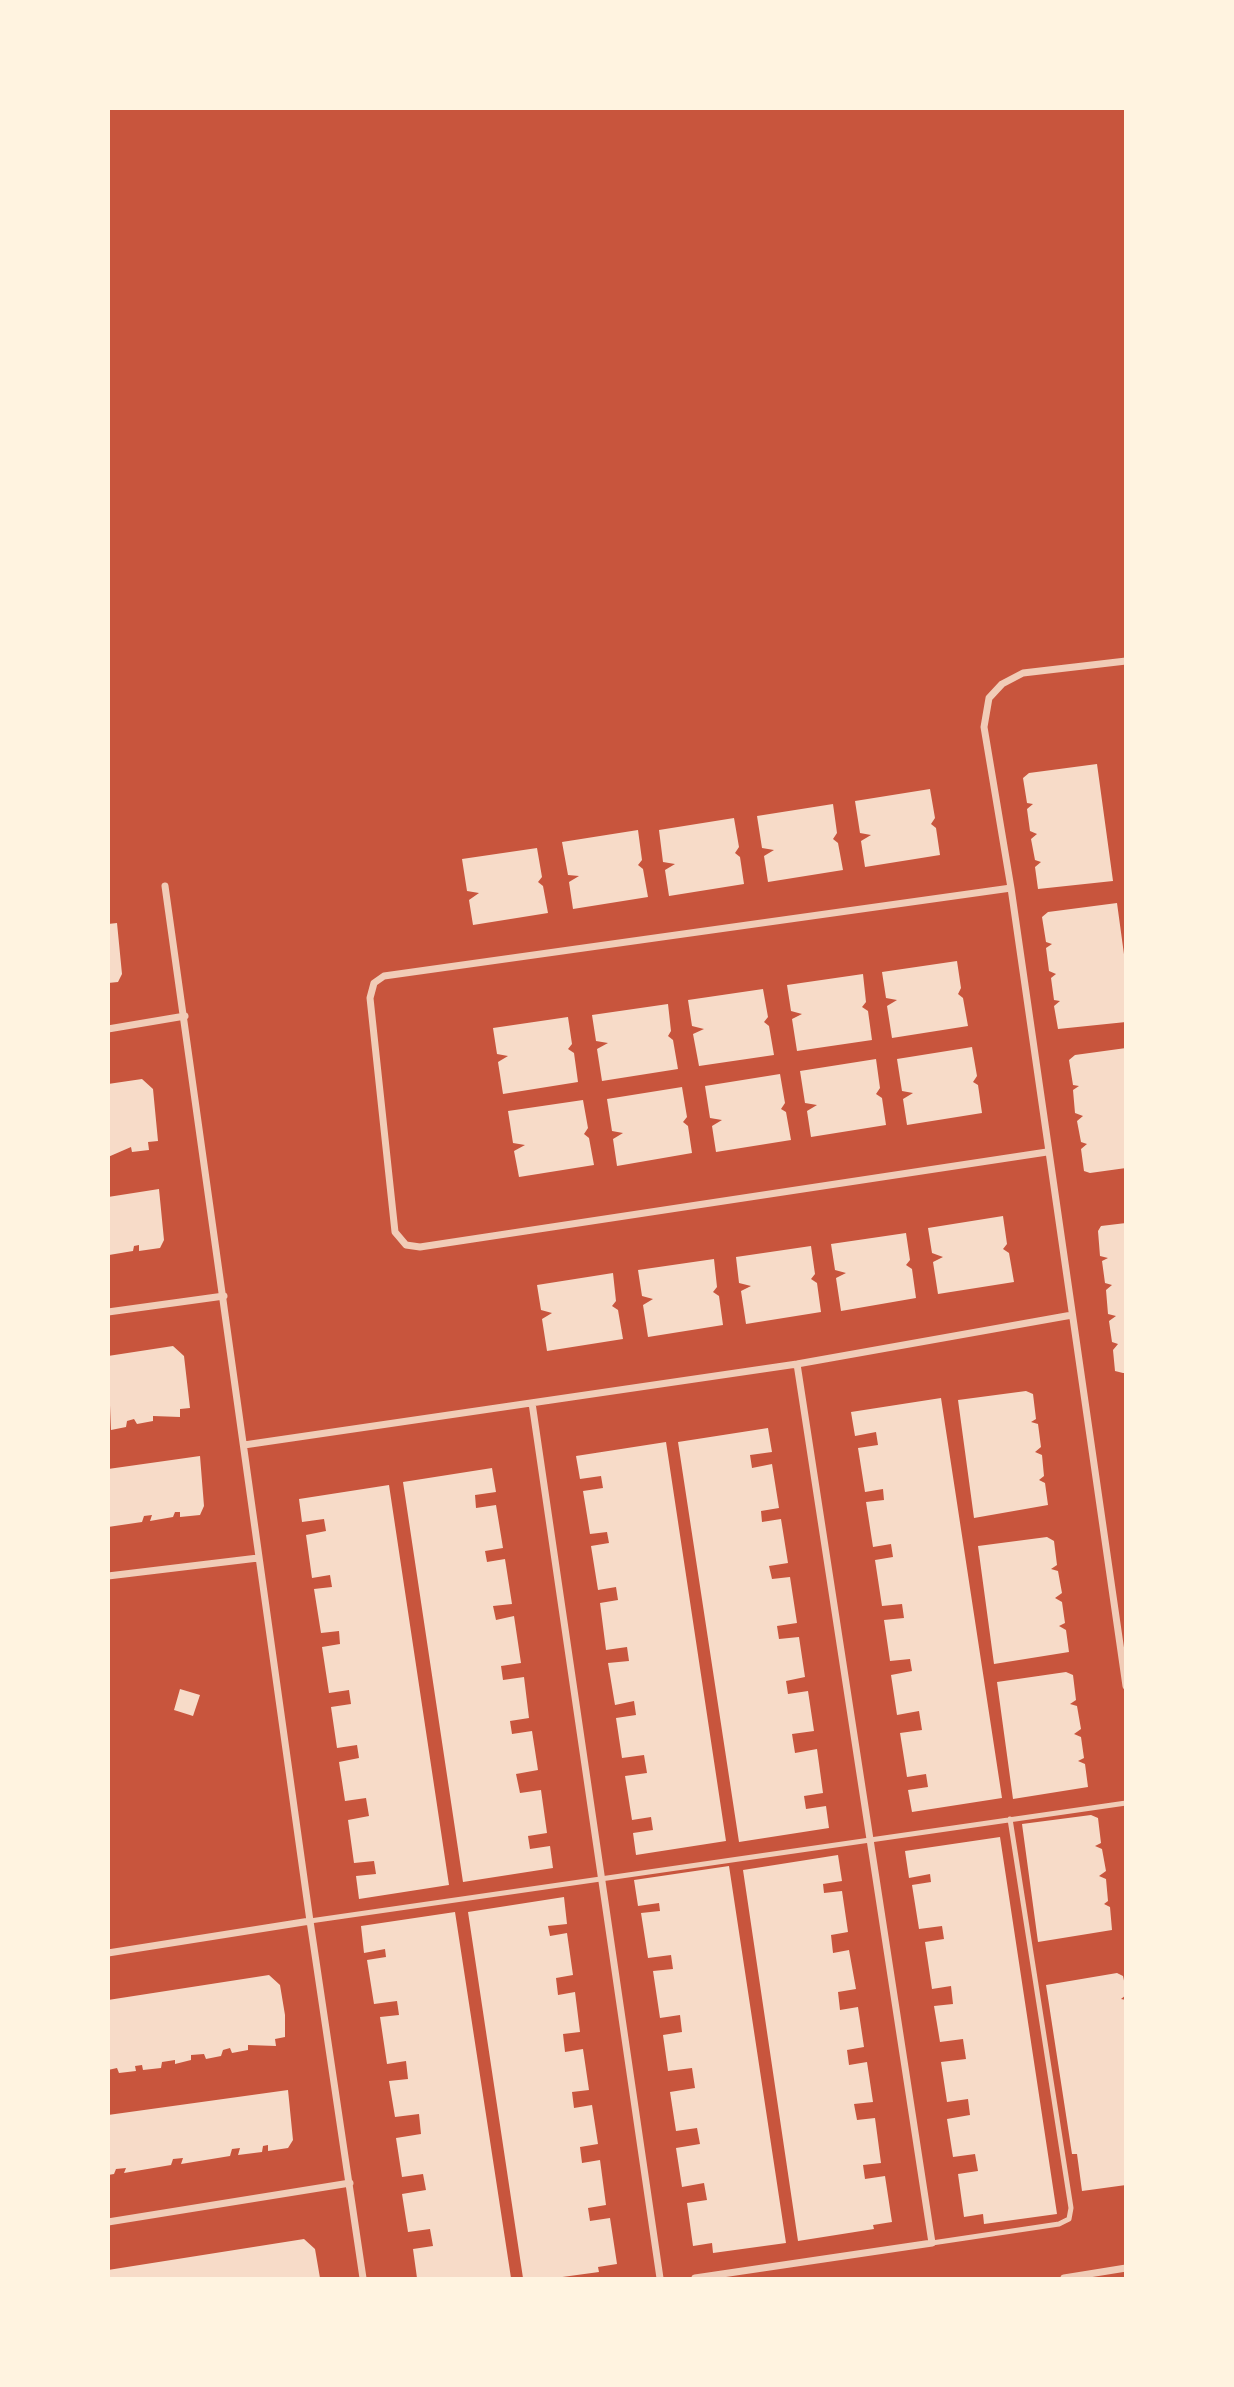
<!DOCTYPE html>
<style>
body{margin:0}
#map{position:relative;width:1234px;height:2387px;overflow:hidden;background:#c8553d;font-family:"Work Sans",sans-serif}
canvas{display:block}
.frame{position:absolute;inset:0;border:110px solid #fff3e0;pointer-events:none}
</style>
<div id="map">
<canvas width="1234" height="2387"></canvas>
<div class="frame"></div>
</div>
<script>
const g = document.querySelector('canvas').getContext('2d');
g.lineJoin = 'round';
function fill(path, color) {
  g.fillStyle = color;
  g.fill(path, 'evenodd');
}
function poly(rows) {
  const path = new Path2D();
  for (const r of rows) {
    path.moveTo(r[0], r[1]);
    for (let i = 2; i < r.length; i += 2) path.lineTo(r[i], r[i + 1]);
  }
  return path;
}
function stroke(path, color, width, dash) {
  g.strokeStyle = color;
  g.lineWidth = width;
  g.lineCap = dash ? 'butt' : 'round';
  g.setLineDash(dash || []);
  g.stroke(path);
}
fill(poly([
 [1097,764,1113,881,1038,889,1035,867,1041,862,1035,860,1031,839,1037,834,1030,831,1027,809,1033,804,1027,803,1023,778,1029,773],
 [930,789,935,818,931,824,936,828,940,855,865,867,861,841,871,835,860,833,855,801],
 [833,804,837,833,833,839,838,843,843,870,768,882,764,856,774,850,762,848,757,816],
 [734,818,739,847,735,853,740,857,744,884,669,896,665,870,675,864,663,862,659,830],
 [638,830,642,860,638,865,643,869,648,897,573,909,569,882,579,876,568,875,562,842],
 [537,848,542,877,538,882,543,886,548,913,473,925,469,900,479,893,467,891,462,859],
 [1117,903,1126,969,1126,1022,1058,1029,1054,1006,1060,1001,1054,1000,1051,978,1056,974,1049,971,1046,948,1052,944,1046,942,1042,917,1048,912],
 [117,923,122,974,118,982,108,983,108,924],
 [957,961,961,988,958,994,963,998,968,1026,892,1038,887,1006,897,1000,886,998,882,972],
 [863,974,866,1002,862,1007,868,1011,872,1040,797,1051,792,1019,802,1014,791,1011,787,985],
 [763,989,768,1017,764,1022,769,1026,774,1055,699,1066,693,1034,704,1029,692,1026,688,1000],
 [668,1004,671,1031,668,1036,673,1040,678,1069,602,1081,597,1049,608,1043,596,1041,592,1015],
 [568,1017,572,1044,568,1049,574,1053,578,1082,503,1094,498,1062,508,1056,497,1054,493,1028],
 [972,1047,977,1076,973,1082,978,1085,982,1113,907,1125,903,1099,913,1093,902,1091,897,1059],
 [1126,1048,1126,1168,1090,1173,1084,1171,1081,1149,1087,1144,1081,1142,1077,1121,1083,1116,1075,1113,1073,1090,1079,1086,1073,1085,1069,1060,1075,1055],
 [876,1059,880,1088,876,1094,882,1098,886,1125,811,1137,807,1111,817,1105,805,1103,800,1071],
 [780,1074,785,1103,781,1109,786,1112,791,1140,716,1152,712,1126,722,1120,710,1118,705,1086],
 [142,1079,153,1089,158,1141,148,1142,149,1150,132,1152,131,1147,108,1157,108,1084],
 [682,1087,687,1117,683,1122,688,1126,692,1153,617,1166,613,1139,623,1133,612,1131,607,1099],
 [583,1100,588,1128,584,1134,589,1138,594,1165,519,1177,514,1151,525,1145,513,1143,508,1111],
 [159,1189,164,1240,160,1248,139,1251,139,1245,134,1246,133,1251,109,1255,108,1197],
 [1003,1216,1007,1244,1003,1249,1009,1253,1014,1282,938,1294,933,1262,943,1257,932,1253,928,1228],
 [1126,1223,1126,1373,1123,1373,1115,1371,1113,1350,1118,1344,1112,1342,1109,1321,1116,1316,1108,1314,1106,1290,1112,1285,1105,1283,1102,1261,1108,1258,1100,1256,1098,1231,1101,1226],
 [906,1233,910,1260,906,1265,912,1269,916,1298,841,1311,836,1278,846,1273,835,1270,831,1244],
 [811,1246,815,1274,811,1279,817,1283,821,1312,746,1324,741,1291,751,1286,739,1283,736,1257],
 [714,1259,717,1287,713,1292,719,1296,723,1325,648,1337,643,1305,653,1299,642,1296,638,1270],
 [613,1273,616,1301,612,1306,618,1310,623,1339,547,1351,542,1319,552,1313,541,1310,537,1285],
 [173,1346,184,1356,190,1408,180,1409,180,1417,153,1416,153,1421,137,1424,134,1419,127,1421,126,1427,111,1430,108,1356],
 [1026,1391,1033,1394,1036,1419,1031,1422,1038,1424,1041,1447,1035,1452,1042,1455,1044,1476,1039,1480,1045,1483,1048,1505,974,1518,958,1400],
 [941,1398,1002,1798,912,1812,908,1790,928,1787,926,1774,907,1777,900,1733,922,1730,919,1711,897,1715,891,1675,912,1671,910,1659,890,1661,884,1620,904,1618,902,1604,882,1606,875,1560,893,1557,891,1544,873,1547,866,1502,884,1500,883,1489,865,1492,858,1448,878,1445,876,1432,855,1436,851,1412],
 [768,1428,772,1452,750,1455,752,1468,772,1464,779,1508,761,1511,762,1522,781,1519,788,1563,769,1566,772,1579,790,1577,797,1623,777,1626,779,1639,799,1637,805,1677,786,1681,788,1694,808,1691,814,1731,792,1734,795,1753,817,1749,823,1793,804,1796,806,1809,826,1806,829,1828,739,1842,678,1442],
 [666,1442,726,1841,636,1855,633,1833,653,1830,651,1817,632,1820,625,1776,647,1773,644,1755,622,1758,616,1718,636,1715,634,1701,615,1705,608,1663,629,1661,627,1647,606,1650,600,1603,618,1600,616,1587,598,1590,591,1546,609,1543,607,1532,590,1534,583,1491,603,1488,601,1476,580,1479,576,1456],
 [200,1456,204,1506,200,1515,180,1517,180,1512,175,1512,173,1517,150,1521,152,1515,144,1516,142,1522,108,1527,108,1469],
 [492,1468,496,1492,475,1495,476,1508,496,1505,503,1548,485,1551,487,1562,505,1559,512,1604,493,1606,496,1620,514,1616,521,1663,501,1666,503,1680,524,1677,529,1718,510,1721,512,1734,532,1731,538,1770,516,1774,520,1793,541,1790,547,1833,528,1836,530,1849,550,1846,553,1868,463,1882,403,1482],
 [389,1485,449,1885,359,1899,356,1876,376,1874,374,1861,354,1863,348,1820,369,1816,366,1798,345,1801,339,1762,359,1758,357,1745,337,1748,331,1707,351,1704,349,1690,329,1693,322,1647,340,1644,339,1631,321,1633,314,1589,332,1587,330,1575,312,1578,306,1535,326,1531,324,1519,302,1522,299,1499],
 [1047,1537,1054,1541,1057,1565,1051,1569,1058,1571,1062,1593,1055,1598,1062,1602,1065,1623,1059,1626,1066,1630,1069,1652,994,1664,978,1546],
 [1066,1672,1073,1675,1076,1700,1070,1704,1077,1706,1081,1729,1074,1734,1081,1737,1084,1758,1078,1761,1085,1764,1088,1787,1013,1799,997,1682],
 [180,1689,200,1695,193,1716,174,1710],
 [1091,1815,1098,1818,1101,1843,1095,1846,1102,1849,1106,1871,1099,1876,1106,1879,1108,1901,1104,1904,1110,1907,1112,1930,1038,1942,1022,1824],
 [1000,1837,1057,2214,984,2224,983,2214,964,2217,958,2174,978,2171,975,2154,953,2157,947,2119,970,2115,968,2099,947,2102,941,2062,966,2059,963,2039,940,2042,934,2006,953,2004,951,1986,932,1989,925,1942,944,1939,942,1926,919,1929,912,1885,931,1882,930,1874,909,1878,905,1851],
 [838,1855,842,1881,823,1884,824,1893,842,1891,848,1932,831,1935,833,1953,849,1950,856,1989,838,1992,840,2010,858,2007,864,2047,847,2050,849,2065,867,2062,873,2102,854,2104,857,2120,875,2118,881,2163,863,2165,865,2179,885,2176,892,2222,873,2225,874,2229,798,2241,743,1870],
 [729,1866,786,2243,713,2253,712,2243,693,2246,687,2203,707,2200,704,2183,682,2187,676,2148,700,2144,697,2128,676,2131,670,2092,695,2088,692,2068,668,2071,663,2035,682,2032,680,2015,660,2018,653,1971,673,1969,671,1955,648,1958,641,1913,660,1911,659,1903,638,1906,634,1880],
 [564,1897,567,1924,548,1926,550,1936,567,1933,573,1975,556,1978,558,1995,575,1992,580,2032,563,2034,565,2052,583,2049,589,2090,572,2092,574,2108,592,2105,598,2144,580,2147,582,2163,600,2160,606,2205,588,2208,590,2221,610,2218,617,2264,598,2267,599,2272,555,2278,523,2278,468,1912],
 [455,1912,511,2278,417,2278,413,2249,433,2246,430,2229,408,2232,402,2194,426,2190,423,2174,402,2177,396,2138,421,2134,419,2114,395,2117,389,2081,408,2079,406,2061,387,2064,380,2017,399,2015,397,2001,374,2004,367,1960,386,1957,385,1949,364,1953,361,1926],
 [1117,1973,1123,1976,1126,1990,1126,1995,1121,1999,1126,2000,1126,2185,1082,2191,1077,2154,1072,2154,1046,1985],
 [269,1975,280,1985,285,2015,285,2037,275,2039,276,2046,248,2045,248,2050,232,2053,230,2048,223,2050,221,2056,206,2059,204,2054,191,2055,191,2060,175,2064,175,2060,162,2062,161,2068,143,2070,142,2065,135,2066,136,2071,119,2073,117,2068,108,2070,108,2000],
 [288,2090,293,2140,288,2148,268,2151,268,2145,263,2146,262,2152,238,2155,240,2148,232,2149,230,2156,181,2164,183,2158,173,2159,171,2165,124,2173,126,2168,116,2169,114,2174,108,2175,108,2115],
 [304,2239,315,2249,320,2278,108,2278,108,2270]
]), '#f7dbc8');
stroke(poly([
 [310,1921,1126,1803],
 [932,2243,1059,2224,1069,2219,1071,2208,1010,1819]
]), '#f1ccb7', 5);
stroke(poly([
 [1126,661,1023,673,1002,684,989,698,984,727,1011,888,1126,1686],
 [165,886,310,1921,363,2278],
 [1011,888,384,976,374,983,370,998,395,1232,406,1245,420,1247,1047,1152],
 [108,1029,185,1016],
 [108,1312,224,1296],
 [532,1403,660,2278],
 [244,1445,797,1364,1072,1315],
 [108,1576,258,1558],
 [108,1953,310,1921],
 [108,2222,350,2183],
 [695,2278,932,2243,797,1364],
 [1064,2278,1126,2268]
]), '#f1ccb7', 7);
</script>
